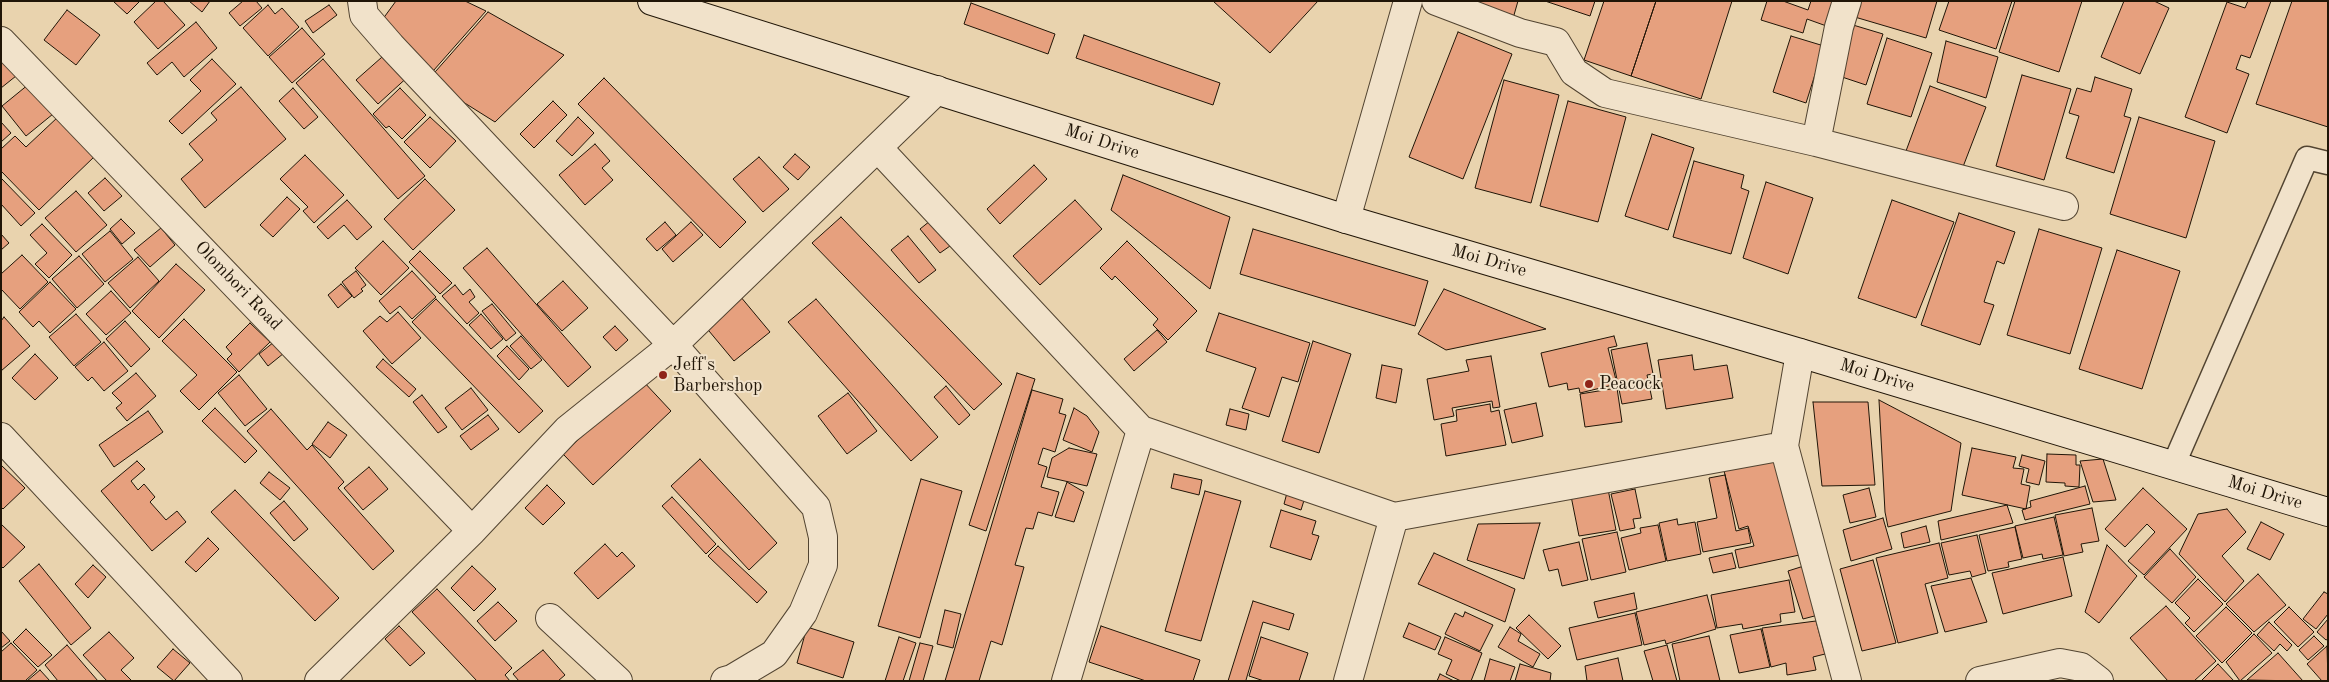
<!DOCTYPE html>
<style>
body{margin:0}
#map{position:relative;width:2329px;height:682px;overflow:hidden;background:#e9d3ae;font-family:"Old Standard TT",serif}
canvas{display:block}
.frame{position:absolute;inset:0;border:2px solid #201507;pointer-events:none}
</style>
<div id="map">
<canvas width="2329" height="682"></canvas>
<div class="frame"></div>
</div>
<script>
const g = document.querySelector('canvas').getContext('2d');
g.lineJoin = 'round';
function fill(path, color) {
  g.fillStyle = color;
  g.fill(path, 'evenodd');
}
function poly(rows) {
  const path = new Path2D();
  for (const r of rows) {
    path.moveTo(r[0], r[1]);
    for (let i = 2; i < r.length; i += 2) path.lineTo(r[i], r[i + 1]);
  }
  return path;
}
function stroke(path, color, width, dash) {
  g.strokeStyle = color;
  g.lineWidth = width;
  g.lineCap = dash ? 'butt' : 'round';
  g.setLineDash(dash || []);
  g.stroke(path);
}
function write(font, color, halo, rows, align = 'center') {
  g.font = font + ' "Old Standard TT",serif';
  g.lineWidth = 4;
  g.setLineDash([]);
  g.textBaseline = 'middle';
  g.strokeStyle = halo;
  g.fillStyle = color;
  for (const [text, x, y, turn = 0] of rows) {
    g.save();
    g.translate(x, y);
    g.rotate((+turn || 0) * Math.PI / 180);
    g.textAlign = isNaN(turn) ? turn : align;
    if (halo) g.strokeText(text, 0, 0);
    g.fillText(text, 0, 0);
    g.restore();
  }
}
const building = poly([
 [113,1,140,1,127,14,113,1],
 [156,1,163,1,185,25,158,49,134,22,156,1],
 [189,1,210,1,202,12,189,1],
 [243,1,256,1,262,8,240,26,229,13,243,1],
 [396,1,465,1,486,11,426,79,377,27,396,1],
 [1213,1,1318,1,1270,53,1213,1],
 [1476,1,1518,1,1512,22,1473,11,1476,1],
 [1545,1,1595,1,1590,16,1545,1],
 [1604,1,1656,1,1631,76,1584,60,1604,1],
 [1656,1,1732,1,1701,99,1631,76,1656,1],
 [1767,1,1783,1,1808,10,1811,1,1840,1,1832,28,1807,19,1803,33,1761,20,1767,1],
 [1852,1,1937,1,1926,38,1848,15,1852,1],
 [1949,1,2012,1,1996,49,1939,30,1949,1],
 [2015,1,2082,1,2059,72,1999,52,2015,1],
 [2124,1,2154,1,2169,8,2140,74,2101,57,2124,1],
 [2248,1,2271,1,2250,58,2241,55,2236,69,2249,74,2227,133,2185,117,2227,2,2245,8,2248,1],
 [2292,1,2328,1,2328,127,2256,104,2292,1],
 [971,3,1055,34,1048,54,964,24,971,3],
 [268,5,275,14,282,8,299,27,268,56,243,28,268,5],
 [329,5,337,15,313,33,305,21,329,5],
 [67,10,100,35,76,65,44,40,67,10],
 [488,12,564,55,495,122,428,80,488,12],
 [196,22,217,48,184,77,172,62,157,75,147,63,196,22],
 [1853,25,1883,34,1866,85,1836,75,1853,25],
 [302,28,325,54,292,83,269,57,302,28],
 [1458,32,1512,54,1463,179,1409,157,1458,32],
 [1084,35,1220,83,1213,105,1076,58,1084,35],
 [1791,36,1824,46,1806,103,1773,92,1791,36],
 [1887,38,1932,53,1911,117,1867,104,1887,38],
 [1946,41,1998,57,1986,98,1937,82,1946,41],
 [390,50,411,74,378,104,356,80,390,50],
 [1,58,16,76,1,88,1,58],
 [212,59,236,84,182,134,169,121,201,91,190,80,212,59],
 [323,59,425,176,398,199,296,83,323,59],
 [2022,75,2071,89,2044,180,1996,166,2022,75],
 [2095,77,2132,89,2124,116,2131,118,2114,173,2066,158,2079,116,2069,113,2077,88,2091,92,2095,77],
 [604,78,746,222,720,248,578,104,604,78],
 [1504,80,1559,95,1531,203,1475,188,1504,80],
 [29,84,53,114,26,136,2,106,29,84],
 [1930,86,1986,107,1961,172,1906,151,1930,86],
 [241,87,286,139,205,208,181,179,203,160,189,144,217,120,211,113,241,87],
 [293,88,318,117,304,129,279,101,293,88],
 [400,88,426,115,402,139,389,126,386,128,373,114,400,88],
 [553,101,567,115,534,148,520,134,553,101],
 [1568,101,1626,117,1598,222,1540,206,1568,101],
 [58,117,95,156,39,210,1,171,1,149,15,136,26,147,58,117],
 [430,117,456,141,430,168,404,142,430,117],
 [578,117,594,133,572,156,556,141,578,117],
 [2139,117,2215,141,2186,238,2110,214,2139,117],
 [1,122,11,133,1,142,1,122],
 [1652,134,1694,148,1668,230,1625,216,1652,134],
 [595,144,610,161,602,168,613,180,585,205,559,175,595,144],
 [795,154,810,167,798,180,783,167,795,154],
 [305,155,344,195,314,223,303,211,308,207,280,179,305,155],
 [759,157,789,189,763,212,733,179,759,157],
 [1694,161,1744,175,1741,188,1749,191,1731,254,1673,237,1694,161],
 [1034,165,1047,179,1000,224,987,209,1034,165],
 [1123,175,1230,217,1210,289,1111,210,1123,175],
 [1,178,35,213,21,226,1,204,1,178],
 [105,178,122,196,104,211,88,193,105,178],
 [425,179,455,210,413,250,384,219,425,179],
 [1766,182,1813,198,1788,274,1743,258,1766,182],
 [76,191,107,225,76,252,45,218,76,191],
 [287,197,300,209,273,237,260,225,287,197],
 [347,200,372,227,357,240,344,225,328,239,317,227,347,200],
 [1075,200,1102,229,1040,285,1013,256,1075,200],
 [1892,200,1954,222,1916,318,1858,298,1892,200],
 [1959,213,2015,232,2004,264,1997,261,1984,302,1994,305,1980,345,1921,325,1959,213],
 [841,217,1002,384,974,410,812,243,841,217],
 [121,219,135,233,122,244,110,229,121,219],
 [930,221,950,246,940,253,920,229,930,221],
 [665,222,676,235,657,251,646,239,665,222],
 [691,222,703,235,673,262,662,249,691,222],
 [42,224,72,255,49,278,35,264,47,253,30,235,42,224],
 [161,228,175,245,150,267,134,250,161,228],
 [1253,229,1428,281,1415,326,1240,274,1253,229],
 [2039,229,2102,248,2070,354,2007,335,2039,229],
 [110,231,133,259,105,282,82,254,110,231],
 [1,234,9,243,1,250,1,234],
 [908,236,936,270,919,283,891,250,908,236],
 [383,241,409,268,381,295,355,268,383,241],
 [1127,241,1197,311,1168,340,1153,325,1158,319,1115,276,1112,280,1100,268,1127,241],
 [487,248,591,367,568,387,463,268,487,248],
 [2117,250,2180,271,2142,389,2079,369,2117,250],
 [420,251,452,283,440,294,409,262,420,251],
 [22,255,48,282,20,309,1,289,1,274,22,255],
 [79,256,104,284,77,308,52,279,79,256],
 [138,257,159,281,130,308,108,283,138,257],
 [176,264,205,290,159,338,132,311,176,264],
 [356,271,366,285,361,289,363,291,354,298,342,282,356,271],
 [412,271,436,297,412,319,400,306,390,314,379,301,412,271],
 [563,281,588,308,562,331,537,304,563,281],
 [50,282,76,309,50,333,39,321,33,327,19,312,50,282],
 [341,284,352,296,338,308,328,295,341,284],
 [455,285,463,295,470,289,475,297,469,302,479,313,467,324,442,296,455,285],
 [1444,289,1546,329,1446,350,1418,334,1444,289],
 [111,291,131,313,106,335,86,314,111,291],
 [740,296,770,332,734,361,704,325,740,296],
 [436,299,543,411,519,433,412,322,436,299],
 [816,299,938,437,911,461,788,322,816,299],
 [492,304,516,333,506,341,482,311,492,304],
 [398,312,421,338,392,364,363,331,380,316,387,322,398,312],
 [1219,313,1310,343,1298,382,1282,377,1269,417,1242,408,1256,368,1206,351,1219,313],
 [76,314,101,342,74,366,49,337,76,314],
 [481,314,503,339,491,349,469,325,481,314],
 [4,317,30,346,1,371,1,321,4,317],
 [184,319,237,372,199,410,180,391,197,375,162,341,184,319],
 [125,321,150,349,131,367,106,339,125,321],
 [250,323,270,342,239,372,227,359,232,354,226,347,250,323],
 [615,326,628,340,616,351,603,337,615,326],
 [1157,330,1167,342,1134,371,1124,359,1157,330],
 [521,336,542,360,531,369,510,346,521,336],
 [1614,336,1617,346,1608,348,1617,384,1580,393,1579,388,1568,390,1567,383,1549,387,1541,353,1614,336],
 [279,338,289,349,268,366,259,354,279,338],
 [1313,341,1351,354,1319,453,1282,441,1313,341],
 [104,342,128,371,104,391,92,377,88,381,75,367,104,342],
 [1647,343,1653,374,1647,375,1652,399,1622,404,1611,350,1647,343],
 [507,346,529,369,519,380,497,356,507,346],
 [35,354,58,378,35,400,12,378,35,354],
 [1692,355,1694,370,1727,365,1733,398,1666,409,1658,360,1692,355],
 [1491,356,1500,407,1493,408,1492,401,1452,408,1454,416,1434,420,1427,379,1469,371,1466,360,1491,356],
 [383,359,416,389,409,397,376,367,383,359],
 [1382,365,1402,369,1396,403,1376,398,1382,365],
 [136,373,156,396,127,421,116,408,122,403,112,393,136,373],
 [1017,373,1035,379,986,531,969,525,1017,373],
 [239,375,267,409,245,426,218,393,239,375],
 [642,380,671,411,593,485,563,454,642,380],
 [946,386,970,415,959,425,934,397,946,386],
 [471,388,488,410,462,430,445,408,471,388],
 [1617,388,1622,422,1585,427,1580,394,1617,388],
 [1032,390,1063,399,1059,413,1066,415,1055,452,1043,448,1038,464,1047,467,1041,487,1059,492,1052,516,1038,512,1033,529,1026,528,1015,565,1024,567,1002,645,991,641,979,681,945,681,1032,390],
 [848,393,877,431,847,454,818,416,848,393],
 [422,395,447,427,438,433,413,402,422,395],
 [1879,400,1961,443,1951,511,1888,527,1885,512,1879,400],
 [1813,402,1868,402,1875,485,1822,486,1813,402],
 [1536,403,1543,436,1512,443,1504,410,1536,403],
 [1490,404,1491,412,1499,410,1506,445,1446,456,1441,424,1457,421,1456,410,1490,404],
 [215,408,257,451,245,463,202,421,215,408],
 [1074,408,1087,416,1099,432,1092,452,1063,440,1074,408],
 [271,409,307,450,312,445,344,482,338,488,394,551,373,570,247,431,271,409],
 [1230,409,1249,414,1246,430,1226,425,1230,409],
 [148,411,163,432,114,467,99,445,148,411],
 [488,415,499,429,471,450,460,436,488,415],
 [328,422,347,435,330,458,312,444,328,422],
 [1069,448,1097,454,1087,486,1047,477,1052,458,1069,448],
 [1972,448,2016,457,2013,468,2024,469,2021,484,2030,486,2026,509,1962,495,1972,448],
 [1777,453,1804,554,1739,568,1735,550,1754,546,1748,526,1739,529,1723,467,1777,453],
 [2047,454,2076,455,2076,465,2080,465,2079,487,2065,486,2065,483,2046,482,2047,454],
 [2022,455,2045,461,2039,485,2026,482,2029,469,2019,466,2022,455],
 [700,459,777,543,749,570,671,486,700,459],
 [2103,459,2116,500,2093,502,2080,461,2103,459],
 [137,461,145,469,131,481,138,490,144,484,155,497,150,502,166,520,177,511,186,522,152,551,101,491,137,461],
 [1,465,25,488,3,509,1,507,1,465],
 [369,467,388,489,363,510,344,488,369,467],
 [269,472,290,488,280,500,260,483,269,472],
 [1174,474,1202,480,1199,495,1171,488,1174,474],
 [1725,475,1736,531,1748,528,1751,543,1703,552,1697,522,1717,518,1709,478,1725,475],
 [921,479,962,491,920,638,878,626,921,479],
 [1067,482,1084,492,1074,522,1055,517,1067,482],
 [547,485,565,503,543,525,525,508,547,485],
 [2085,486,2090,504,2025,520,2022,510,2031,507,2030,501,2085,486],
 [1869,488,1876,517,1850,523,1843,495,1869,488],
 [2143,488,2187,529,2144,575,2128,561,2155,532,2147,524,2125,547,2105,529,2143,488],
 [1288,489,1306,494,1301,510,1284,504,1288,489],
 [1608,489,1616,530,1579,536,1571,496,1608,489],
 [1635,489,1641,518,1633,519,1635,528,1620,531,1611,494,1635,489],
 [235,490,339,598,315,621,211,512,235,490],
 [1205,491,1241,501,1201,641,1165,631,1205,491],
 [672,497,716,544,706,554,662,506,672,497],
 [284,501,308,529,294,541,270,513,284,501],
 [2007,505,2013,523,1941,540,1938,521,2007,505],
 [2092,508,2099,541,2081,544,2083,552,2064,556,2055,515,2092,508],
 [2227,509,2246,532,2222,556,2244,581,2225,602,2179,554,2198,514,2227,509],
 [1281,510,1316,521,1312,534,1319,536,1311,560,1270,547,1281,510],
 [2054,517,2063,555,2043,559,2042,554,2023,558,2015,526,2054,517],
 [1883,518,1892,549,1851,561,1843,530,1883,518],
 [1677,519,1678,525,1695,522,1701,554,1667,561,1659,523,1677,519],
 [2261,522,2284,534,2270,560,2247,549,2261,522],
 [1540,523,1524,579,1467,560,1478,524,1540,523],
 [1,524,25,547,3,568,1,566,1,524],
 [1658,525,1666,561,1629,570,1621,538,1641,533,1640,528,1658,525],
 [1926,526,1930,542,1904,548,1901,533,1926,526],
 [2015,527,2022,559,2008,562,2009,567,1988,571,1979,535,2015,527],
 [1617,532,1626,572,1591,580,1582,539,1617,532],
 [1977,535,1986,573,1972,577,1970,571,1949,575,1941,543,1977,535],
 [208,538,219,549,196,572,185,562,208,538],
 [1579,542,1588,580,1562,586,1558,569,1549,571,1543,550,1579,542],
 [1939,543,1948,578,1925,584,1938,633,1898,643,1876,558,1939,543],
 [605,544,617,557,622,552,635,566,598,599,574,573,605,544],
 [2107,545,2137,576,2099,623,2085,612,2107,545],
 [718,546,767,592,757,603,708,556,718,546],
 [2170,549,2196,577,2172,603,2144,577,2170,549],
 [1434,553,1515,589,1505,622,1418,584,1434,553],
 [1732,553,1736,568,1713,573,1709,558,1732,553],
 [2063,557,2072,596,2003,614,1992,573,2063,557],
 [1873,560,1896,643,1862,651,1840,569,1873,560],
 [39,564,91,628,71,645,19,581,39,564],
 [93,565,106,577,88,598,75,584,93,565],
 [1807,565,1822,614,1803,619,1788,571,1807,565],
 [472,566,496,589,474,611,451,588,472,566],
 [2258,574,2286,605,2254,632,2226,604,2258,574],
 [1971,578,1987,622,1945,632,1931,586,1971,578],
 [2198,579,2223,604,2194,632,2185,623,2190,618,2175,603,2198,579],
 [1789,580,1795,612,1780,614,1781,622,1743,629,1742,624,1717,628,1711,595,1789,580],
 [437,589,512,668,505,675,510,681,477,681,412,612,437,589],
 [2324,592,2328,594,2328,614,2316,629,2303,619,2324,592],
 [1634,593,1637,609,1598,618,1594,602,1634,593],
 [1707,595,1716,629,1666,644,1665,640,1644,645,1636,612,1707,595],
 [1253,601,1294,614,1289,630,1263,622,1246,680,1247,681,1228,681,1253,601],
 [498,602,517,621,495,641,477,621,498,602],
 [2166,606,2216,661,2194,681,2168,681,2130,638,2166,606],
 [2226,607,2252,633,2222,663,2196,636,2226,607],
 [2289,607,2314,632,2298,647,2274,622,2289,607],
 [945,610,961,614,953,648,937,644,945,610],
 [1465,612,1493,625,1480,651,1445,634,1455,613,1463,617,1465,612],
 [1635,613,1642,645,1577,660,1569,628,1635,613],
 [1529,615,1561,646,1548,659,1516,628,1529,615],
 [2328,619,2328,639,2326,640,2317,632,2328,619],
 [1816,621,1825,654,1813,657,1816,670,1787,675,1786,663,1771,667,1762,628,1816,621],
 [2269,622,2292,645,2287,651,2280,644,2274,651,2257,635,2269,622],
 [1409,623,1441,637,1435,650,1403,637,1409,623],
 [399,626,425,653,410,666,385,639,399,626],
 [1101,626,1200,660,1193,681,1146,681,1089,662,1101,626],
 [807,627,854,642,843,678,797,663,807,627],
 [1510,627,1521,634,1518,641,1540,654,1533,667,1498,647,1510,627],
 [26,629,52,655,38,667,13,642,26,629],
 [1761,629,1770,667,1739,673,1730,635,1761,629],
 [1,631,10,641,1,648,1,631],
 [109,632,134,658,121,670,132,681,107,681,83,655,109,632],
 [2254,634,2272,653,2240,681,2226,662,2254,634],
 [1709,636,1720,681,1680,681,1672,644,1709,636],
 [2314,636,2324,646,2308,660,2299,650,2314,636],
 [899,637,916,643,903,681,885,681,899,637],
 [1261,637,1308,653,1299,681,1264,681,1249,676,1261,637],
 [1445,637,1482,653,1471,681,1461,681,1446,674,1452,660,1438,654,1445,637],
 [11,643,37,670,25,681,1,681,1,652,11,643],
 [920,643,933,646,923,681,909,681,920,643],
 [67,645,98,681,58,681,45,665,67,645],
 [1667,645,1677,681,1653,681,1644,651,1667,645],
 [2327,646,2328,681,2322,681,2307,664,2327,646],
 [173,649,190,663,174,681,157,667,173,649],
 [543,650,565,675,558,681,519,681,513,674,543,650],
 [2278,653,2303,681,2247,680,2278,653],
 [1618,658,1623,681,1587,681,1585,666,1618,658],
 [1490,659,1515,667,1510,681,1484,681,1490,659],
 [1520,664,1551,673,1550,681,1515,681,1520,664],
 [2218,664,2234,681,2201,681,2218,664],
 [40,670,50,681,27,681,40,670],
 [1440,674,1454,681,1437,681,1440,674]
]);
fill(building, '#e6a07e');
stroke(building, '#201507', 1);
const lane = poly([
 [2173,466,2307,158,2328,163]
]);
const street = poly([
 [362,1,364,15,391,46,673,345,816,507,823,537,823,565,803,613,774,654,732,679,725,681],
 [1436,1,1520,33,1556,42,1574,72,1605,93,1816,142,2064,206],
 [1,41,472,531],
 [1816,142,1839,27,1847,1],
 [878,148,1141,430,1394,517,1784,446,1800,353],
 [1346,219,1408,1],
 [1,437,228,681],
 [1784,446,1847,681],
 [550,618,618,681],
 [319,681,472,531,567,430,673,345,937,90],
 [1066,681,1141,430],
 [1348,681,1394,517],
 [1980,681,2060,663,2081,667,2099,681]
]);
const secondary = poly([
 [652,1,1346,219,1800,353,2328,512]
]);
stroke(lane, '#524431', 25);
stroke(street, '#524431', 30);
stroke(secondary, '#201507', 30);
stroke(lane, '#f1e2ca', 22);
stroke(street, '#f1e2ca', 28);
stroke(secondary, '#f1e2ca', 28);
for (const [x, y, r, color] of [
 [663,375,5,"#8f2418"],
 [1589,384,5,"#8f2418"]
]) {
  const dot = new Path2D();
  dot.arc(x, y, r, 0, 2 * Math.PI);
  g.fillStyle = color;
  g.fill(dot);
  stroke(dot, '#f1e2ca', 2);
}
write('18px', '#201507', '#f1e2ca', [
 ["Moi Drive",1102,142,18],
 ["Moi Drive",1489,261,16],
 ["Olombori Road",238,286,46],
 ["Moi Drive",1877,376,17],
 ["Moi Drive",2265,493,17]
]);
write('18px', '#201507', '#f1e2ca', [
 ["Jeff's",673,365],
 ["Barbershop",673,386],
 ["Peacock",1599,384]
], 'left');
</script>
